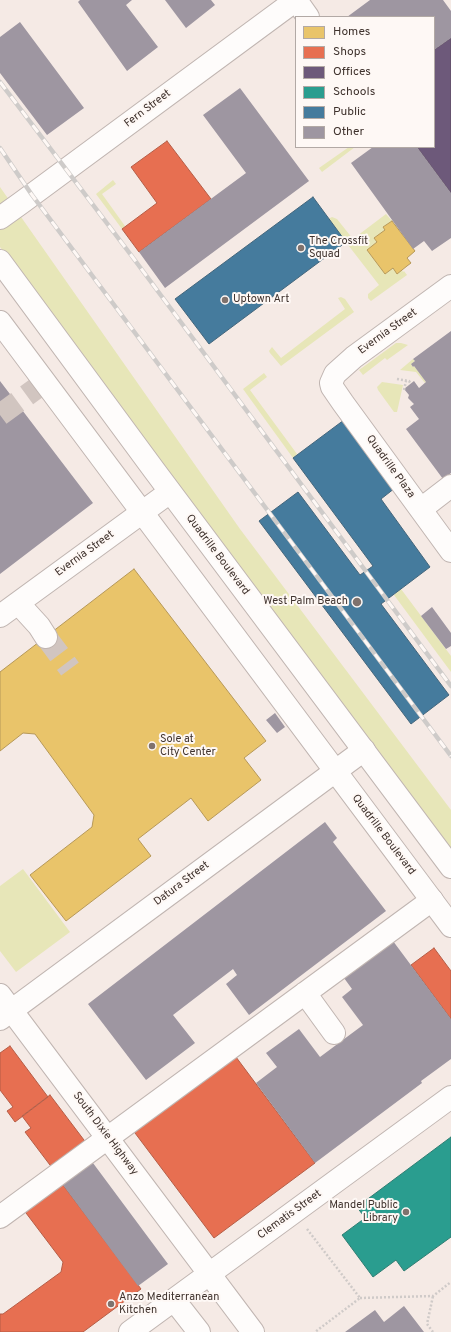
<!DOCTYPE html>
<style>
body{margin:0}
#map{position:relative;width:451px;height:1332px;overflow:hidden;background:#f5eae5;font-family:Overpass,sans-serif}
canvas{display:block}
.legend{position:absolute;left:295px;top:16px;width:140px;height:132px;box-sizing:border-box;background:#fef8f5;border:1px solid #b2a9a5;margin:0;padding:5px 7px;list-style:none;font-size:12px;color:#3f322d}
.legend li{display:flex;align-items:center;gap:8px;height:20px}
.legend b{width:20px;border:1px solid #b2a9a5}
</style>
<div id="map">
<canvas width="451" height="1332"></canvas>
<ul class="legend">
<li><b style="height:11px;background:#e9c46a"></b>Homes</li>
<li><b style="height:11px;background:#e76f51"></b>Shops</li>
<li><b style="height:11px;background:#6d597a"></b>Offices</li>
<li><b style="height:11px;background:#2a9d8f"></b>Schools</li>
<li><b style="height:11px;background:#457b9d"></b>Public</li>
<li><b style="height:11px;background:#9e96a1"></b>Other</li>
</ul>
</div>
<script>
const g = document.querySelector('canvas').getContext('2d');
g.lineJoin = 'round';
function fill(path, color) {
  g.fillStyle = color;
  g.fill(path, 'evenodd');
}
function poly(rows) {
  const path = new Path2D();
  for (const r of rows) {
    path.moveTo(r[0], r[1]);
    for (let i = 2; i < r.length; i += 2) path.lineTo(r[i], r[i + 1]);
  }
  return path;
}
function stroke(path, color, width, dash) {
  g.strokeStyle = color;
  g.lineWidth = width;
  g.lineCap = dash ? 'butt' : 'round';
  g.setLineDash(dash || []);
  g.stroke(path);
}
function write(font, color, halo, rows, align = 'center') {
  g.font = font + ' Overpass,sans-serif';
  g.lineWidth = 4;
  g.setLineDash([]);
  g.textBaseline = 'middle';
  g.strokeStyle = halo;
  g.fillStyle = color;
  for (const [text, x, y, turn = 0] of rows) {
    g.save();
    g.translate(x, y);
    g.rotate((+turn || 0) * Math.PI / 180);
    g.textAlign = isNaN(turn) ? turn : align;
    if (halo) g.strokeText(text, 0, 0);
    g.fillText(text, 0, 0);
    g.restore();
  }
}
fill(poly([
 [349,147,355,147,322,172,319,168],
 [113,180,116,184,102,194,125,226,122,229,96,194],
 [0,187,240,529,451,810,451,849,0,247],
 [386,214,392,221,383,227,385,230,374,238,377,242,367,250,385,274,393,268,397,274,402,270,403,272,404,271,407,275,371,301,368,298,368,294,379,285,328,219,332,217,337,219,353,239],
 [341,297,345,299,354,312,281,366,270,353,269,351,272,347,281,358,345,309,338,298],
 [396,343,401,343,408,345,387,360,385,358,363,375,359,370],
 [413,359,415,361,411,364,413,367,414,366,426,382,425,383,416,372,400,370],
 [264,373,267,377,250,390,297,454,293,458,243,389],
 [382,382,403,385,397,412,394,412,378,390,377,387],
 [401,589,451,656,451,672,394,595],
 [23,869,70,932,16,972,0,951,0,886]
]), '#e7e6b8');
const homes = poly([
 [392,221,415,251,407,258,411,263,407,266,397,274,393,268,385,274,367,250,377,242,374,238,385,230,383,227,392,221],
 [451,401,451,453,426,419,451,401],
 [134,569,266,741,244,758,261,780,208,821,191,798,138,839,151,856,66,921,30,875,92,827,94,815,35,734,23,733,0,751,0,672,134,569]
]);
fill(homes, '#e9c46a');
stroke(homes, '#b69858', 1);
const shops = poly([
 [167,141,211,199,139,252,122,229,157,203,131,167,167,141],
 [434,948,451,971,451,1019,411,965,434,948],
 [10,1046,48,1097,15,1122,7,1111,13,1107,0,1090,0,1053,10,1046],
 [233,1053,315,1163,214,1238,132,1129,233,1053],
 [50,1095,87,1144,53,1169,25,1132,31,1128,22,1116,50,1095],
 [60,1181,141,1289,83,1332,0,1332,0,1314,3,1314,61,1272,63,1262,23,1209,60,1181]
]);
fill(shops, '#e76f51');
stroke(shops, '#b55d46', 1);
const offices = poly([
 [451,38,451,193,417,147,434,147,434,50,451,38]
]);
fill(offices, '#6d597a');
stroke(offices, '#5f4d63', 1);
const schools = poly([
 [451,1137,451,1237,404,1271,396,1260,373,1277,342,1235,365,1218,357,1207,451,1137]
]);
fill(schools, '#2a9d8f');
stroke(schools, '#307d72', 1);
const public = poly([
 [313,197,346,242,209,344,175,299,313,197],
 [344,420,395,488,381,499,430,567,381,604,449,695,411,724,259,521,298,492,360,575,373,566,293,458,344,420]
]);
fill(public, '#457b9d');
stroke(public, '#43657b', 1);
fill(poly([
 [80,0,132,0,126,5,158,47,127,71,78,2],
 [165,0,211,0,215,5,186,28],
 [370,0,443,0,451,11,451,38,434,50,434,17,347,17],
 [20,22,84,108,47,135,0,73,0,37],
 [240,88,309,181,165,288,139,252,246,173,203,115],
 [373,147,417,147,451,193,451,238,432,251,424,241,413,249,351,163],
 [451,331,451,473,443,479,406,429,419,419,410,407,414,404,408,398,409,395,404,389,414,381,419,388,426,382,414,366,413,367,411,364,415,361,413,359],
 [0,381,93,503,0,574],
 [432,607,451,633,451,646,446,649,421,616],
 [275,713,285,727,277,733,266,720],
 [325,822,337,838,333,842,386,911,249,1015,226,984,237,975,233,969,173,1015,195,1043,146,1080,88,1004],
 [393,941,451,1019,451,1059,421,1081,422,1083,315,1163,256,1083,277,1067,266,1053,299,1029,320,1057,363,1025,342,997,352,989,344,978],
 [90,1159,168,1264,138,1286,60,1181],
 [404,1306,424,1332,345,1332,375,1310,384,1322]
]), '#9e96a1');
stroke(poly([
 [0,415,45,382],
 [46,637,70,669]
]), '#d1c5c0', 22, [22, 11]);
const minor = poly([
 [296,0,308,17],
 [0,218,21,203,296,0],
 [451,286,354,357,335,374,331,383,332,387,343,403,451,551],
 [421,509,451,486],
 [18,603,39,626,46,637],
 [0,616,170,492],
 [305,993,334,1033],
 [0,995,253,1332],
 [0,1019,364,750],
 [0,1217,432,900],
 [174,1300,199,1332],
 [130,1332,451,1097]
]);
const major = poly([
 [0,261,154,470,451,867],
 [0,322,451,926]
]);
stroke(minor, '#c0b5b1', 24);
stroke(major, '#c0b5b1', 24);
stroke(poly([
 [397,379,409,381,411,384],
 [404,390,406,381],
 [307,1229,360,1298,315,1332],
 [360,1298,433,1296,451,1282],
 [433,1332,427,1324,433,1296]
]), '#cfcac8', 2.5, [2, 2]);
stroke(minor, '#fefcfb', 22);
stroke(major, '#fefcfb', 22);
const rail = poly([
 [0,82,131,255,451,686],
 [0,148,32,195,451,756]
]);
stroke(rail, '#cecbc9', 4.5);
stroke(rail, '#fef8f5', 3, [9]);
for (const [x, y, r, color] of [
 [301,248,4,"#7f726d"],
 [225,300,4,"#7f726d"],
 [357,602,5,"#7f726d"],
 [152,746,4,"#7f726d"],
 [406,1212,4,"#7f726d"],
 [111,1304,4,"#7f726d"]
]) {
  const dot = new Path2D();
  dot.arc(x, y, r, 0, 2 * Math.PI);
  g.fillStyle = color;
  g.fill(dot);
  stroke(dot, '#fef8f5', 1.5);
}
write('11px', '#3f322d', '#fef8f5', [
 ["Fern Street",148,109,-37],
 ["Evernia Street",388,332,-36],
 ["Quadrille Plaza",390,467,54],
 ["Evernia Street",85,554,-36],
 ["Quadrille Boulevard",217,555,53],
 ["Quadrille Boulevard",383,835,53],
 ["Datura Street",182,884,-37],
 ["South Dixie Highway",105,1134,53],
 ["Clematis Street",290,1215,-36]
]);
write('11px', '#3f322d', '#fef8f5', [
 ["The Crossfit",309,242],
 ["Squad",309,255],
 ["Uptown Art",233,300],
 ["West Palm Beach",348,602,"right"],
 ["Sole at",160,740],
 ["City Center",160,753],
 ["Mandel Public",398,1206,"right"],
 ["Library",398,1219,"right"],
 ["Anzo Mediterranean",119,1298],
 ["Kitchen",119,1311]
], 'left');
</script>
